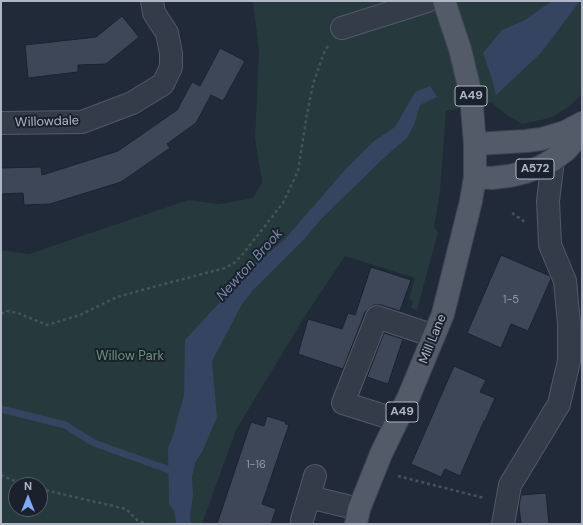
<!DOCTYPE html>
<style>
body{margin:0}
#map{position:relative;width:583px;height:525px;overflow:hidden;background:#212a38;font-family:"DM Sans",sans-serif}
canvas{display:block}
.frame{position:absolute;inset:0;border:2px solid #afb6c5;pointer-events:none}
.north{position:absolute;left:8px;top:477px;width:40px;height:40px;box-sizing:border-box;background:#1a212d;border:1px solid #565d6a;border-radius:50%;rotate:0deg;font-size:11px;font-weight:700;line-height:16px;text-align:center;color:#afb6c5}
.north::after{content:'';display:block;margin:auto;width:14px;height:18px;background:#83a8f6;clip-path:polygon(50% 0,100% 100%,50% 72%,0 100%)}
</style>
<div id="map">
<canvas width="583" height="525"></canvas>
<div class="frame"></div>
<div class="north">N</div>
</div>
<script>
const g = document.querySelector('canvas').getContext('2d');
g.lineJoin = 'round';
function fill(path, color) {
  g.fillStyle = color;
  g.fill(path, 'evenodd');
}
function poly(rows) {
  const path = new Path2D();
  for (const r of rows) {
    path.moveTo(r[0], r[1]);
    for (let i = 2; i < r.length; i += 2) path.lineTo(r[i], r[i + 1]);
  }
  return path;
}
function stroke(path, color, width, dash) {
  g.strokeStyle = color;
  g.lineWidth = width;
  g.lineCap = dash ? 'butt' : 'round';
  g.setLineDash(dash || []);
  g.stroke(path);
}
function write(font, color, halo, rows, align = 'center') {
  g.font = font + ' "DM Sans",sans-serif';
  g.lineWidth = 4;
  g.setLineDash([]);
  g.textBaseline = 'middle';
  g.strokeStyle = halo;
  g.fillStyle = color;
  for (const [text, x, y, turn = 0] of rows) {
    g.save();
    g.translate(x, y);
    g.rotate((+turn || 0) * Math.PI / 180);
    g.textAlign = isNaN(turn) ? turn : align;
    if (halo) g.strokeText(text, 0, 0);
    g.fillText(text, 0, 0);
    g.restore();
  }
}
fill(poly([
 [253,1,582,1,582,94,569,107,550,118,522,124,505,114,491,102,446,111,440,192,434,227,438,232,417,310,411,308,413,301,409,299,415,278,345,256,307,313,236,430,202,524,1,524,1,250,29,254,188,200,219,204,253,198,262,182,255,138,259,51],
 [16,485,40,485,40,509,16,509]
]), '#26393c');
fill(poly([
 [552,1,580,1,541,53,496,95,492,79,483,53,502,30,525,20],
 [430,86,437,97,420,105,414,125,407,138,387,155,322,218,307,236,253,290,241,306,212,361,217,417,203,450,195,463,192,477,193,495,190,517,191,524,175,524,176,521,174,511,169,504,168,448,173,435,184,395,185,340,220,302,240,275,284,240,345,170,374,141,395,127,415,92]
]), '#354460');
stroke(poly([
 [1,409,65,425,94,443,175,472]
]), '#354460', 7);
const building = poly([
 [122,16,139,37,106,64,78,65,78,72,28,78,25,45,96,37,122,16],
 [220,48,245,61,223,101,211,95,196,123,167,144,170,148,121,182,50,204,24,205,23,193,1,194,1,168,41,167,42,175,118,151,177,110,192,82,200,86,220,48],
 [501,255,550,276,551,279,528,331,511,324,501,348,467,333,501,255],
 [371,267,411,280,400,311,381,305,374,305,369,308,365,312,343,369,298,354,308,319,342,329,348,313,355,315,371,267],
 [384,333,403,339,388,384,367,377,384,333],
 [454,366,486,380,480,392,495,398,485,421,484,421,460,476,445,469,441,477,411,464,454,366],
 [267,416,286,422,285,424,289,425,262,504,276,509,271,524,217,524,251,422,264,426,267,416],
 [546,493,549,524,521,524,519,506,521,495,546,493]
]);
fill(building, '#3d4758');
stroke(building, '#1c232f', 1);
const minor = poly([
 [342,28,427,1],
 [1,123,82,122,132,103,163,84,171,67,171,53,167,33,154,13,152,1],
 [397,420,343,403,377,317,434,336],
 [309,497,315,476],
 [302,520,309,497,359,509],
 [503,524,510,485,559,404,569,361,569,323,565,281,550,245,548,201,553,160]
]);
const major = poly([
 [475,144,526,141,541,139,565,132,582,123],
 [475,177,492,178,509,176,526,172,540,167,553,160,566,150,582,132],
 [356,524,359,509,381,454,409,396,443,314,471,201,475,177,475,144,471,95,460,49,444,1]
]);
stroke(minor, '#525967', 24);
stroke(major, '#3e4552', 24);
stroke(poly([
 [512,213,525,222],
 [1,314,7,311,18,313,47,325,80,315,117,297,142,290,225,268,234,263,242,255,283,203,298,171,307,114,313,84,325,50,329,45],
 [1,475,24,485],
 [398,476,484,498],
 [40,489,126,509,138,521,148,524]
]), '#435559', 2.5, [3, 3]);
stroke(minor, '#353c49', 22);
stroke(major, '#535b69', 22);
write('11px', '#929aaa', null, [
 ["1-5",511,300],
 ["1-16",256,465]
]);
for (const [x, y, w] of [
 [471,96,32],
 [535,169,38],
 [402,412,32]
]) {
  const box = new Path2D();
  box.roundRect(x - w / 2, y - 10, w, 20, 3);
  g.fillStyle = '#1a212d';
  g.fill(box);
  stroke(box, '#afb6c5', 1);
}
write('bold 12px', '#afb6c5', null, [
 ["A49",471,96],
 ["A572",535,169],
 ["A49",402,412]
]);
write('13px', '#afb6c5', '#1a212d', [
 ["Willowdale",47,122,-2],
 ["Mill Lane",433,339,-68]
]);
write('13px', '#679675', '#1a212d', [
 ["Willow Park",130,357]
]);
write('italic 14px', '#778bad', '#1a212d', [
 ["Newton Brook",250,265,-48]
]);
</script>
